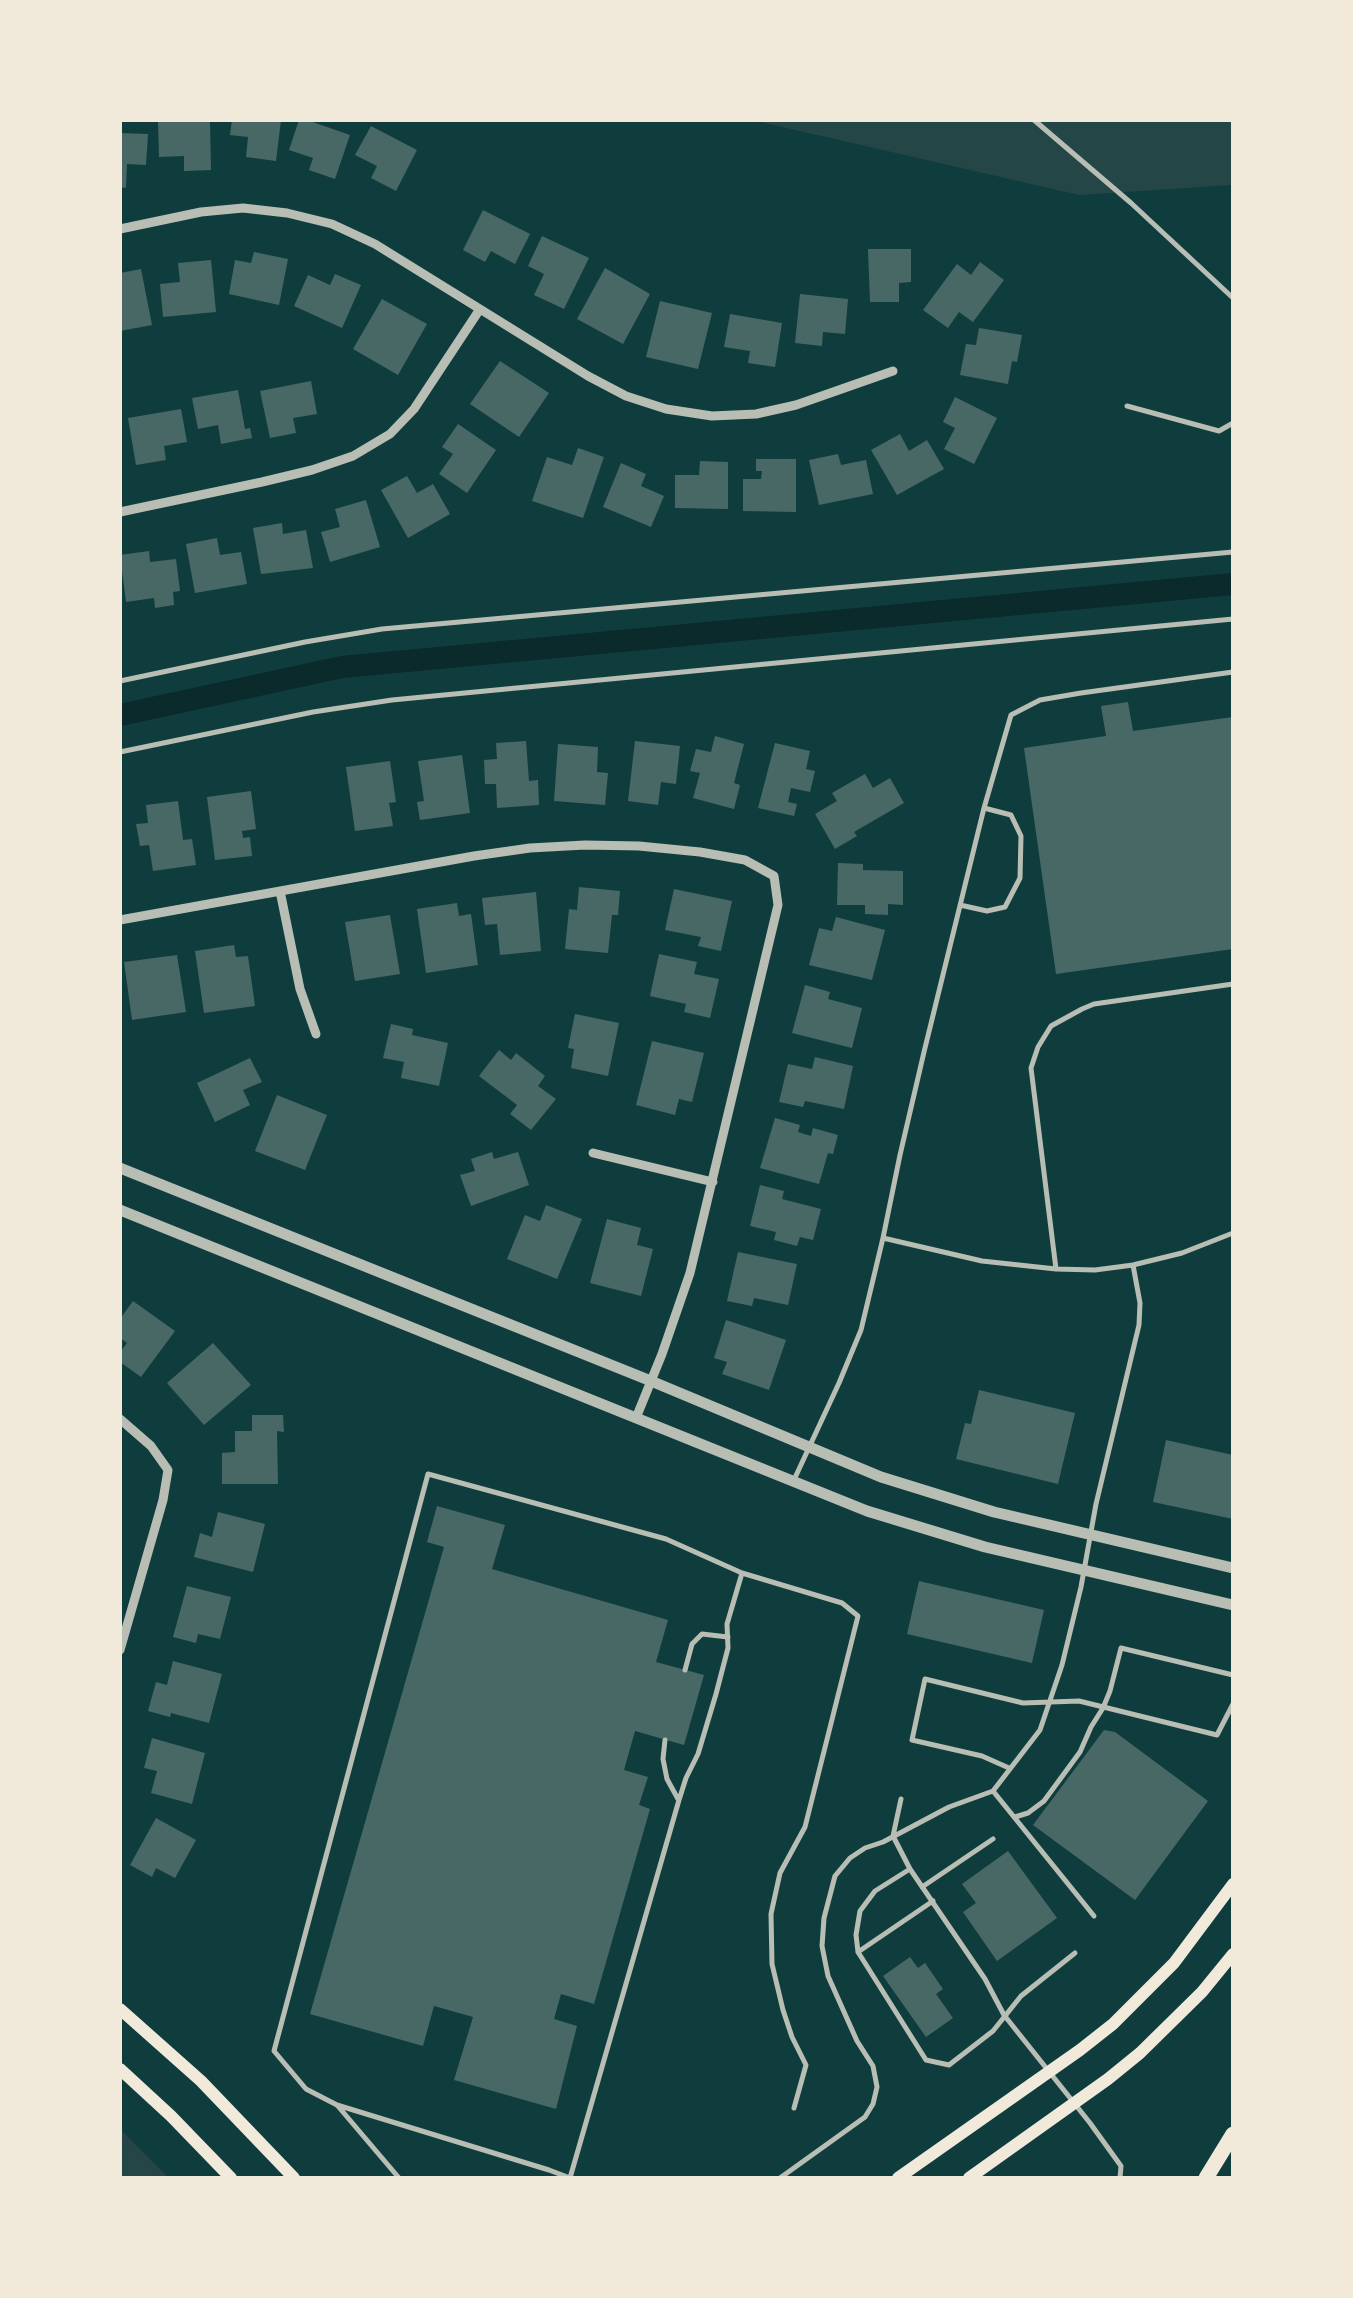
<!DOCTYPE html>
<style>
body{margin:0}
#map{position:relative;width:1353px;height:2298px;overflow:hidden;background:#0f3d3e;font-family:"Work Sans",sans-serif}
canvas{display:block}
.frame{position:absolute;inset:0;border:122px solid #f1e9da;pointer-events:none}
</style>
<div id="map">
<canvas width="1353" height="2298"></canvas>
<div class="frame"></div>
</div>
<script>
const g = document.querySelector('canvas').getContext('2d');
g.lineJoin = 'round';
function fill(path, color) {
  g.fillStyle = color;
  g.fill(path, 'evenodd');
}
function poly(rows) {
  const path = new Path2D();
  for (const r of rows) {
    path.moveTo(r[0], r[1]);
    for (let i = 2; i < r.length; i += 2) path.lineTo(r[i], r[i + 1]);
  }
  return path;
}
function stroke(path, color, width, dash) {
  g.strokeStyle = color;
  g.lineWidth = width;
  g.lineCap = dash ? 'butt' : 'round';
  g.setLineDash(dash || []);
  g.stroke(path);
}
fill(poly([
 [752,120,1233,120,1233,185,1079,195],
 [120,2128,120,2129,169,2178,120,2178]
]), '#244646');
stroke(poly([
 [120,715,342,667,1233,584]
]), '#0a2a2b', 22);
fill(poly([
 [232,120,281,120,276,161,246,157,248,137,230,135],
 [299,120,307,120,350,135,335,179,309,170,313,158,289,150],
 [210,121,211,170,184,171,184,156,159,157,158,122],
 [371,126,417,150,396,191,371,178,377,166,355,155],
 [120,133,148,134,146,165,127,164,126,188,120,187],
 [483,210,530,234,515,264,491,251,485,262,463,250],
 [542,236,589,258,564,309,534,295,544,274,528,266],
 [868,249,911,249,911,282,899,283,899,302,870,302],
 [254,252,288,259,279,305,229,294,235,260,251,263],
 [211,260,216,312,163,317,160,284,180,282,178,263],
 [980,262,1004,280,973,322,959,312,948,328,923,310,957,264,971,275],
 [605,268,650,294,623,344,577,319],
 [141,269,152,325,120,331,120,273],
 [335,274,361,285,342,328,294,306,308,275,330,285],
 [800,294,848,299,845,334,823,332,822,346,795,343],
 [382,299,427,324,398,375,353,349],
 [660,301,712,313,698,369,646,357],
 [730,314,782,323,775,367,748,363,750,351,724,347],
 [979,328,1022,335,1017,362,1012,361,1008,384,960,375,966,344,976,345],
 [500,361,549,393,519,437,470,404],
 [311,381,317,414,293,418,296,433,270,438,260,391],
 [238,390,245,429,250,428,252,438,221,444,218,425,198,429,192,398],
 [955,397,997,418,974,464,944,449,955,428,943,422],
 [181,409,187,442,164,446,166,460,136,465,128,418],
 [458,424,496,450,467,493,439,474,453,454,442,447],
 [900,434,909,451,927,440,944,469,897,495,871,450],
 [578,448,604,457,583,518,532,501,547,457,572,465],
 [838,454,841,465,866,460,873,494,819,505,809,460],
 [756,459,796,459,796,512,743,511,743,479,761,479,762,471,756,471],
 [700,461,728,462,728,509,675,508,675,475,699,475],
 [621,463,646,474,641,486,664,496,651,527,603,507],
 [407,476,417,493,433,484,450,514,408,538,381,490],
 [366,500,380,547,330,562,321,532,340,527,335,509],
 [282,523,283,534,306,530,313,568,261,574,253,528],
 [217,538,220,555,241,552,247,584,195,593,186,544],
 [149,551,150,562,176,559,180,591,173,592,174,605,155,608,154,598,126,602,120,555],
 [1128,702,1133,731,1233,717,1233,949,1056,974,1024,748,1106,736,1101,706],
 [715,736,744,744,734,783,740,785,734,809,693,798,700,773,690,771,696,749,711,752],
 [526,741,529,781,538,780,539,805,497,808,496,784,485,784,484,760,497,759,496,743],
 [635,741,680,746,676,784,661,782,658,805,628,801],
 [775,743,810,751,806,769,815,771,810,792,791,788,788,802,797,804,794,816,758,808],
 [558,744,598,747,597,772,608,773,605,805,554,801],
 [462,755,470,813,420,820,417,802,424,801,418,761],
 [390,761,396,802,389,803,393,826,355,831,346,767],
 [865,774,873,788,890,778,904,803,854,832,857,836,835,849,815,814,837,801,832,793],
 [251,791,256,829,242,831,243,838,250,837,252,856,215,860,207,797],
 [178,801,183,840,192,839,196,865,153,871,149,845,140,846,136,824,148,823,146,805],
 [838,863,863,864,863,870,903,871,903,905,888,904,888,915,865,914,865,905,837,905],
 [579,887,620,891,618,915,612,915,608,953,565,949,569,909,577,910],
 [674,889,732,901,721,951,698,946,701,937,665,930],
 [536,892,541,951,500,955,497,924,485,925,482,898],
 [457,903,459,916,471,914,478,965,426,973,417,909],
 [390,915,400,974,355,981,345,922],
 [836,917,885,930,872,980,809,965,819,928,832,931],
 [234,945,236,957,248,956,255,1006,204,1013,195,951],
 [659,954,697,962,694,974,719,979,710,1018,684,1012,686,1004,650,996],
 [177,955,186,1012,132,1020,124,962],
 [805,985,830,992,828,999,862,1008,852,1048,792,1033],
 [575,1014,619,1023,608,1076,571,1068,574,1049,568,1048],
 [391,1024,413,1029,412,1035,448,1043,439,1086,401,1078,404,1062,383,1058],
 [652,1041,704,1053,692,1102,679,1099,675,1115,636,1105],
 [499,1050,511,1060,516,1053,545,1076,538,1086,556,1099,531,1130,510,1114,517,1105,479,1076],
 [815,1057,853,1066,844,1109,805,1101,803,1107,779,1102,788,1064,812,1069],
 [250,1058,262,1082,243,1090,250,1105,215,1122,197,1083],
 [277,1095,327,1115,305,1170,255,1151],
 [775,1118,800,1125,798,1132,811,1136,813,1128,838,1135,833,1154,828,1153,819,1184,760,1168],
 [492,1152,494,1159,518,1152,529,1185,471,1206,460,1175,475,1171,471,1159],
 [760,1185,784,1191,782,1199,821,1209,813,1240,800,1237,797,1246,774,1240,776,1232,750,1226],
 [546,1205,582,1219,557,1279,507,1259,525,1215,540,1221],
 [607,1219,641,1228,637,1245,653,1249,641,1296,590,1283],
 [738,1252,797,1264,788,1305,754,1298,752,1306,727,1301],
 [133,1301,175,1331,141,1377,120,1362,120,1352,127,1343,120,1338,120,1319],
 [726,1320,786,1340,769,1390,722,1374,727,1362,714,1358],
 [213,1343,251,1385,204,1425,167,1383],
 [979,1390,1075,1413,1058,1484,956,1459,965,1423,971,1424],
 [252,1415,283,1415,284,1432,277,1431,278,1484,222,1484,222,1453,235,1452,235,1431,252,1431],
 [1166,1440,1233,1455,1233,1519,1153,1502],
 [437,1506,505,1525,492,1569,668,1620,656,1662,704,1675,684,1745,635,1731,624,1770,648,1777,639,1805,650,1809,594,2004,561,1994,554,2019,577,2026,556,2109,454,2080,473,2017,434,2006,423,2046,310,2014,444,1547,427,1542],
 [218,1512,265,1524,253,1572,194,1557,200,1533,212,1537],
 [919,1581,1044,1610,1032,1663,907,1634],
 [187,1586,231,1597,220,1639,198,1634,196,1643,173,1637],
 [173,1661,222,1674,209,1723,171,1713,170,1717,148,1711,156,1682,167,1685],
 [1104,1730,1115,1732,1208,1801,1135,1900,1033,1825],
 [152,1738,205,1753,192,1804,151,1793,157,1771,144,1768],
 [156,1818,196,1840,175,1878,156,1868,152,1877,130,1865],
 [1008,1851,1057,1918,997,1961,963,1912,976,1903,962,1884],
 [910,1957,918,1968,925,1963,943,1989,936,1994,953,2018,926,2037,883,1976]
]), '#486865');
stroke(poly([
 [1034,120,1131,203,1233,298],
 [1127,406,1219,431,1233,423],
 [120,681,305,642,382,629,1233,552],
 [120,752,313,712,392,700,1233,619],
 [960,905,987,911,1005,907,1020,878,1021,836,1011,815,984,808],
 [1233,984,1094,1004,1082,1009,1051,1026,1038,1047,1031,1068,1056,1269,1095,1270,1133,1265,1182,1253,1233,1233],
 [1056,1269,982,1261,883,1238,900,1155,924,1052,984,808,1011,715,1040,700,1081,693,1233,672],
 [793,1482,839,1383,861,1330,883,1238],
 [685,1670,692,1644,702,1634,728,1637],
 [665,1740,663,1759,667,1779,678,1799],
 [1009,1768,982,1756,912,1740,925,1679,1023,1703,1079,1701,1217,1735,1233,1704],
 [993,1791,1094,1916],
 [901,1799,893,1836,910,1869,985,1979,1004,2015,1090,2123,1121,2166,1120,2178],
 [1015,1817,1028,1813,1044,1801,1080,1752,1091,1727,1103,1708,1110,1691,1121,1648,1233,1675],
 [910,1869,875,1891,860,1911,856,1935,858,1952,926,2060,949,2065,993,2031,1021,1996,1075,1953],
 [922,1887,993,1839],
 [858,1952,933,1901],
 [337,2105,306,2089,274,2051,428,1474,666,1539,742,1573],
 [399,2178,337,2105,549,2170,570,2178,679,1800,686,1778,698,1754,716,1694,728,1648,727,1624,742,1573,842,1603,858,1616,805,1827,780,1873,771,1914,772,1964,783,2010,792,2037,806,2065,794,2108],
 [780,2178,865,2117,873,2104,877,2087,873,2066,857,2041,828,1976,822,1946,824,1918,835,1876,850,1858,865,1848,883,1842,949,1807,993,1791,1040,1730,1062,1665,1081,1587,1096,1504,1139,1325,1140,1303,1133,1265]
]), '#b8beb3', 5);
stroke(poly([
 [120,229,201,212,243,208,287,213,332,224,375,244,588,376,626,396,666,409,712,416,756,414,796,405,893,371],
 [120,512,262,482,312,470,353,456,390,434,414,409,480,309],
 [280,891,300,989,316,1034],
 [120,920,474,856,530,848,585,845,639,846,700,852,745,860,774,876,778,905,690,1273,662,1354,636,1418],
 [593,1153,713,1182],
 [120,1419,151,1446,168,1470,163,1500,120,1650]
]), '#b8beb3', 9);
stroke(poly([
 [120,1168,651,1381,881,1477,994,1512,1233,1568],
 [120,1210,867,1511,985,1547,1233,1605]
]), '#b8beb3', 11);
stroke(poly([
 [120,2009,201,2081,294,2178],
 [120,2069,171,2116,231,2178],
 [898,2178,1080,2050,1113,2024,1174,1963,1233,1884],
 [969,2178,1108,2079,1140,2053,1202,1992,1233,1954]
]), '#f1e9da', 12);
stroke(poly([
 [1206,2178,1233,2134]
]), '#f1e9da', 15);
</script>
